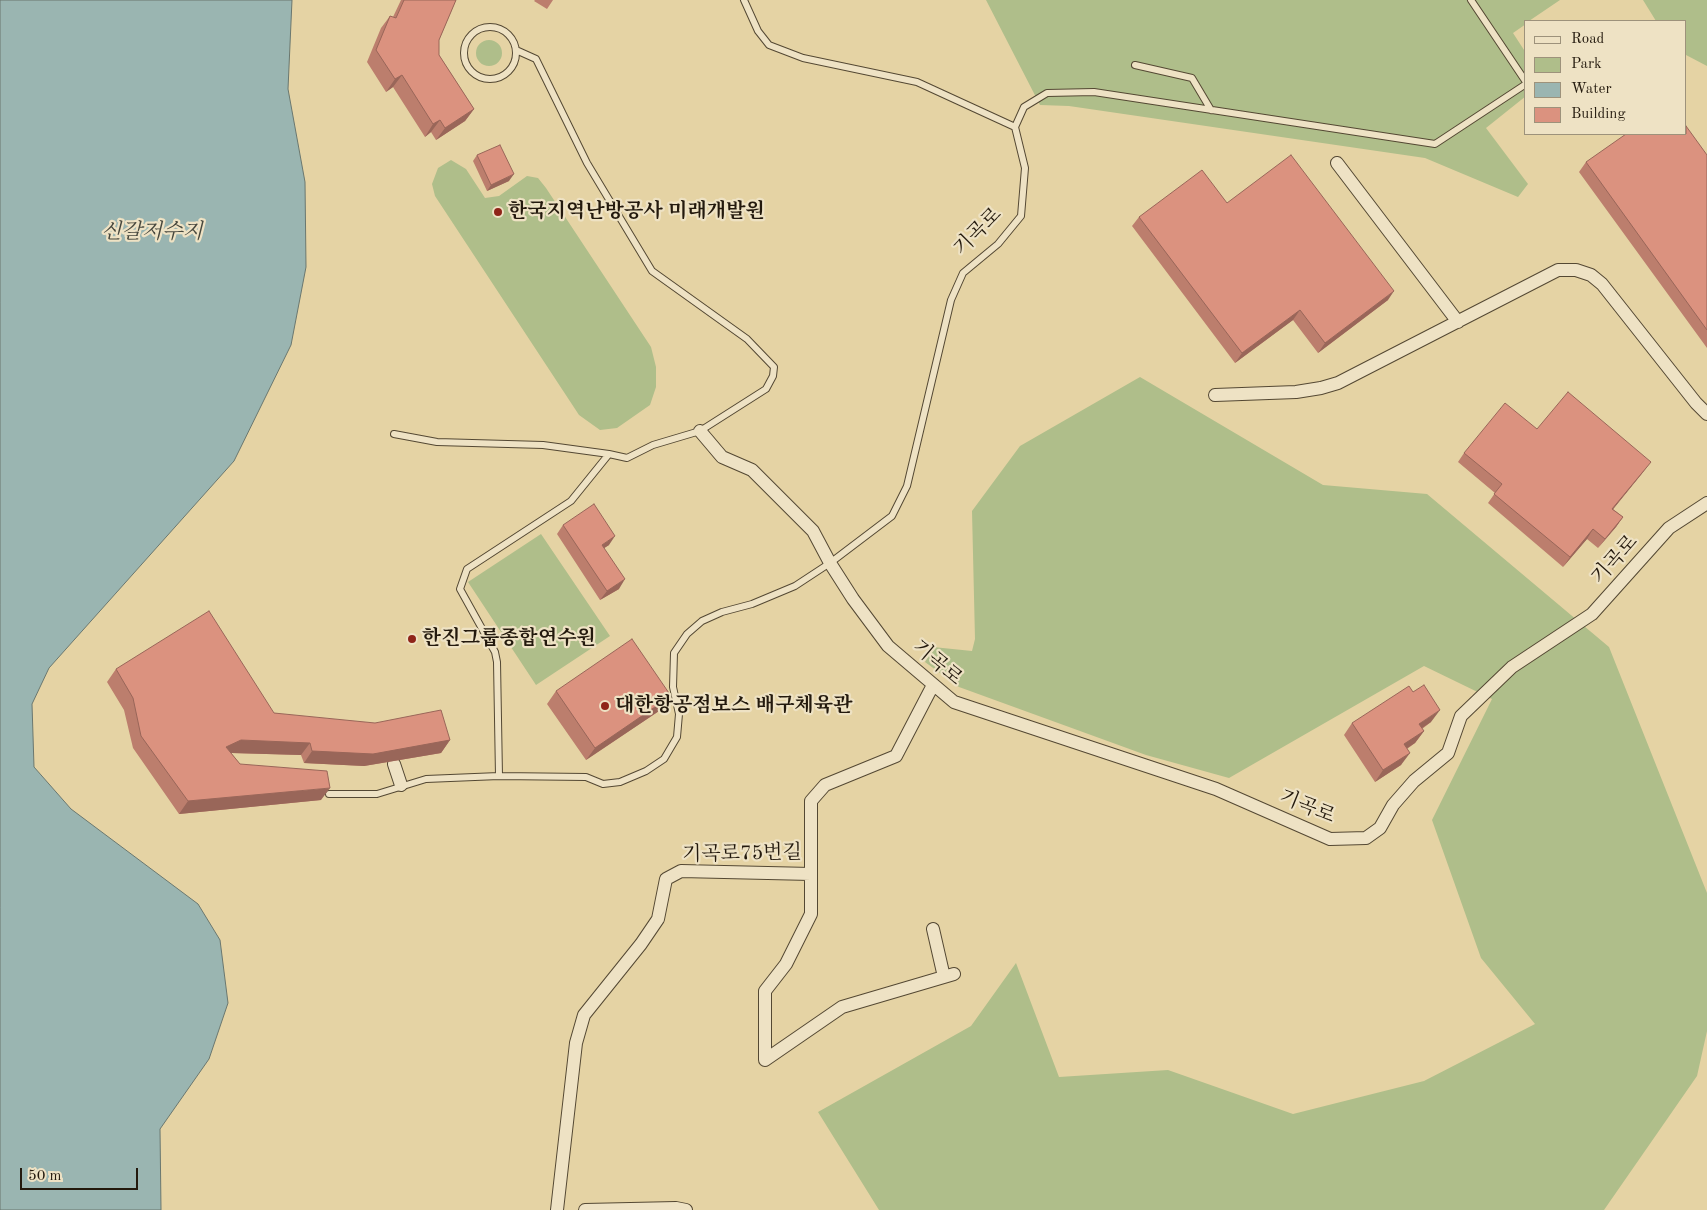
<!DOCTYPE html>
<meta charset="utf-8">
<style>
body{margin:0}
#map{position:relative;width:1707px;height:1210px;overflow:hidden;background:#e5d3a4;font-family:"Old Standard TT",serif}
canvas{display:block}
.legend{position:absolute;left:1524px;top:20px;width:162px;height:115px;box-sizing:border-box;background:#eee2c4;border:1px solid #9d927b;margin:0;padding:6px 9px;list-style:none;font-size:15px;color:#23190d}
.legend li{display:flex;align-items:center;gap:10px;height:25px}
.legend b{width:25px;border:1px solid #9d927b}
.scale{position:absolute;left:20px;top:1168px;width:118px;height:22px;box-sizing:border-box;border:2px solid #23190d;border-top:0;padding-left:6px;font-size:15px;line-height:18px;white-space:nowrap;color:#23190d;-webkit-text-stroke:4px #eee2c4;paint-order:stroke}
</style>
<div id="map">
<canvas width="1707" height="1210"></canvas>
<ul class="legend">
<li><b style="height:6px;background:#eee2c4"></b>Road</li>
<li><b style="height:14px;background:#afbe8a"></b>Park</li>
<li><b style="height:14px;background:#9ab5b1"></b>Water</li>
<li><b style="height:14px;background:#db927f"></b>Building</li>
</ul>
<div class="scale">50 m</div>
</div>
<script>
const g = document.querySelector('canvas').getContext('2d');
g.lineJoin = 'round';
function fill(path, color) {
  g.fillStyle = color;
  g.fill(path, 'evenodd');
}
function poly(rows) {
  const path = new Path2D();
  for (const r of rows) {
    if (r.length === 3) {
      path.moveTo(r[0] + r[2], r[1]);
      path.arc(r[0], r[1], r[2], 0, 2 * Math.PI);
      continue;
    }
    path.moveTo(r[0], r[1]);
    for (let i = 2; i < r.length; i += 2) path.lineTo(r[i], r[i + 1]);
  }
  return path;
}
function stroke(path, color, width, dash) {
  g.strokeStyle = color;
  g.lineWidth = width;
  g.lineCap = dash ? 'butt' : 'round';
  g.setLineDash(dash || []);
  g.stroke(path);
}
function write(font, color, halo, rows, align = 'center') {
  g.font = font + ' "Old Standard TT","Noto Serif KR",serif';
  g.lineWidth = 4.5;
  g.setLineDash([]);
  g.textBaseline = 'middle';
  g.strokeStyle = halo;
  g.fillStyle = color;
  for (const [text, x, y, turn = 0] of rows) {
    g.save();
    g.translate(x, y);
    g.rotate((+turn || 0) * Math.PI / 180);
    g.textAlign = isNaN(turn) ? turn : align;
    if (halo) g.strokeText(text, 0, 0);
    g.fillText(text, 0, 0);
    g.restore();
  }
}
fill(poly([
 [986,0,1560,0,1529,21,1526,21,1526,24,1513,33,1526,53,1526,96,1486,128,1528,184,1518,197,1425,158,1069,106,1040,105],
 [1643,0,1707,0,1707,66,1686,55,1686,21,1656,21],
 [489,53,13],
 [451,160,466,169,485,198,499,196,527,176,538,178,546,188,651,347,656,367,656,387,650,405,617,428,600,430,579,415,435,196,432,184,438,168],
 [1140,377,1323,485,1427,494,1609,647,1707,893,1707,1031,1697,1076,1604,1210,879,1210,818,1112,971,1026,1016,963,1059,1077,1168,1070,1293,1114,1424,1081,1535,1024,1481,958,1432,820,1492,699,1424,666,1229,778,1146,755,959,687,925,662,933,647,972,651,975,639,972,511,1020,446],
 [541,534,610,636,536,685,468,582]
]), '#afbe8a');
const water = poly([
 [0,0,292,0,288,89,305,182,306,267,291,345,234,461,49,668,32,704,34,767,71,809,198,904,220,940,228,1003,209,1059,160,1129,161,1210,0,1210,0,0]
]);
fill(water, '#9ab5b1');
stroke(water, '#6a776f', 1);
const lane = poly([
 [744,0,758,31,769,45,803,58,917,82,1015,127,1024,107,1047,93,1094,92,1435,144,1526,84],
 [1471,0,1526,82],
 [490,53,26],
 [1135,65,1192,78,1211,110],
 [394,434,437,442,543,445,609,454],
 [499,776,497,662,495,652,460,589,467,569,571,501,609,454,627,458,653,445,700,431,766,389,773,376,774,367,747,339,652,271,587,163,536,59,516,50],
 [329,794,377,794,426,779,499,776,586,777,603,784,620,782,646,771,664,759,677,737,679,714,673,687,674,653,687,634,702,621,722,612,752,604,795,586,830,563,892,516,907,486,951,300,963,273,998,244,1021,216,1025,168,1015,127]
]);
const street = poly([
 [1337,163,1458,322],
 [1215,395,1296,392,1321,388,1338,383,1558,270,1576,270,1591,275,1602,284,1696,403,1707,414],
 [700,431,722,457,752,470,813,531,830,563,853,599,888,646,954,702,1216,789,1330,839,1366,838,1380,828,1393,805,1414,781,1448,753,1461,716,1512,667,1592,614,1669,528,1707,503],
 [394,764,401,785],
 [811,874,811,914,786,964,765,991,765,1060,842,1007,954,974],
 [933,929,944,977],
 [557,1210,576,1043,584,1015,641,944,658,919,666,879,681,871,811,874,811,801,825,785,896,756,933,685],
 [585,1210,676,1208,686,1210]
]);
stroke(lane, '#544833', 8);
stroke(street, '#544833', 14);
stroke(lane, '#eee2c4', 6);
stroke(street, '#eee2c4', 12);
fill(poly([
 [401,0,456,0,439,40,439,55,474,109,465,121,436,140,431,132,425,137,393,87,386,92,367,62,381,28,390,16,393,17],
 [535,0,553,0,547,9,534,1],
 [477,155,509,181,487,191,473,161],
 [1707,155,1707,348,1579,172,1586,162],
 [1227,203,1388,300,1318,353,1293,320,1235,363,1132,226,1139,217],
 [1537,429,1644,471,1613,509,1623,517,1616,527,1598,548,1587,539,1563,567,1488,503,1495,493,1458,462,1464,453],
 [563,525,609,545,604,548,619,589,600,600,557,534],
 [116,669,274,713,450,740,441,753,364,766,304,763,301,755,232,753,231,753,240,764,321,800,179,814,133,748,124,710,107,682],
 [556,691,662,709,586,760,547,704],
 [1431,722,1422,729,1424,731,1415,743,1407,749,1401,765,1375,782,1344,735,1352,723]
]), '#bc7e6d');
fill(poly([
 [402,75,393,87,386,92,395,79],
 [474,109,465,121,436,140,445,128],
 [440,120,431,132,425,137,433,124],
 [514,174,509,181,487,191,491,185],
 [1394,291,1388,300,1318,353,1325,343],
 [1300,310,1293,320,1235,363,1242,353],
 [1651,462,1644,471,1606,518,1612,509],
 [1623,517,1616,527,1598,548,1605,539],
 [1593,529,1587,539,1563,567,1570,557],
 [615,536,609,545,595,554,602,545],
 [625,579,619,589,600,600,607,591],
 [671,696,662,709,586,760,595,748],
 [1440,710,1431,722,1410,736,1419,724],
 [1424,731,1415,743,1395,756,1404,744],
 [241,740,310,743,301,755,232,753,217,759,226,747],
 [450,740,441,753,364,766,304,763,312,751],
 [1410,753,1401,765,1375,782,1383,770],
 [330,788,321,800,179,814,188,801]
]), '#996659');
const building = poly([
 [404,0,456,0,439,40,439,55,474,109,445,128,440,120,433,124,402,75,395,79,376,50,390,16,396,18,404,0],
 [1686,126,1707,155,1707,330,1586,162,1626,134,1686,134,1686,126],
 [500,145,514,174,491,185,477,155,500,145],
 [1291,155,1394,291,1325,343,1300,310,1242,353,1139,217,1202,170,1227,203,1291,155],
 [1568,392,1651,462,1612,509,1623,517,1605,539,1593,529,1570,557,1494,494,1502,484,1464,453,1505,403,1537,429,1568,392],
 [594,504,615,536,602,545,625,579,607,591,563,525,594,504],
 [209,611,274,713,375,723,441,710,450,740,373,754,312,751,310,743,241,740,226,747,240,764,327,771,330,788,188,801,141,736,133,698,116,669,209,611],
 [632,639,671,696,595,748,556,691,632,639],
 [1424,685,1440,710,1419,724,1424,731,1404,744,1410,753,1383,770,1352,723,1409,686,1413,692,1424,685]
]);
fill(building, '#db927f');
stroke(building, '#996659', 1);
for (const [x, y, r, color] of [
 [498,212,5,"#8f2418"],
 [412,639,5,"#8f2418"],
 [605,706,5,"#8f2418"]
]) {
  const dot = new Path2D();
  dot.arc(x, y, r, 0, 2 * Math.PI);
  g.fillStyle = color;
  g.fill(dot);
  stroke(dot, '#eee2c4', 2);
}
write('bold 20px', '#23190d', '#eee2c4', [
 ["한국지역난방공사 미래개발원",508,212],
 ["한진그룹종합연수원",422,639],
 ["대한항공점보스 배구체육관",615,706]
], 'left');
write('20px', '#23190d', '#eee2c4', [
 ["기곡로",978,232,-45],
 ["기곡로",1615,560,-48],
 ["기곡로",937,663,40],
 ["기곡로",1307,807,22],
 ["기곡로75번길",742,854,-1]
]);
write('italic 21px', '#47483e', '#eee2c4', [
 ["신갈저수지",152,232]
]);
</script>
